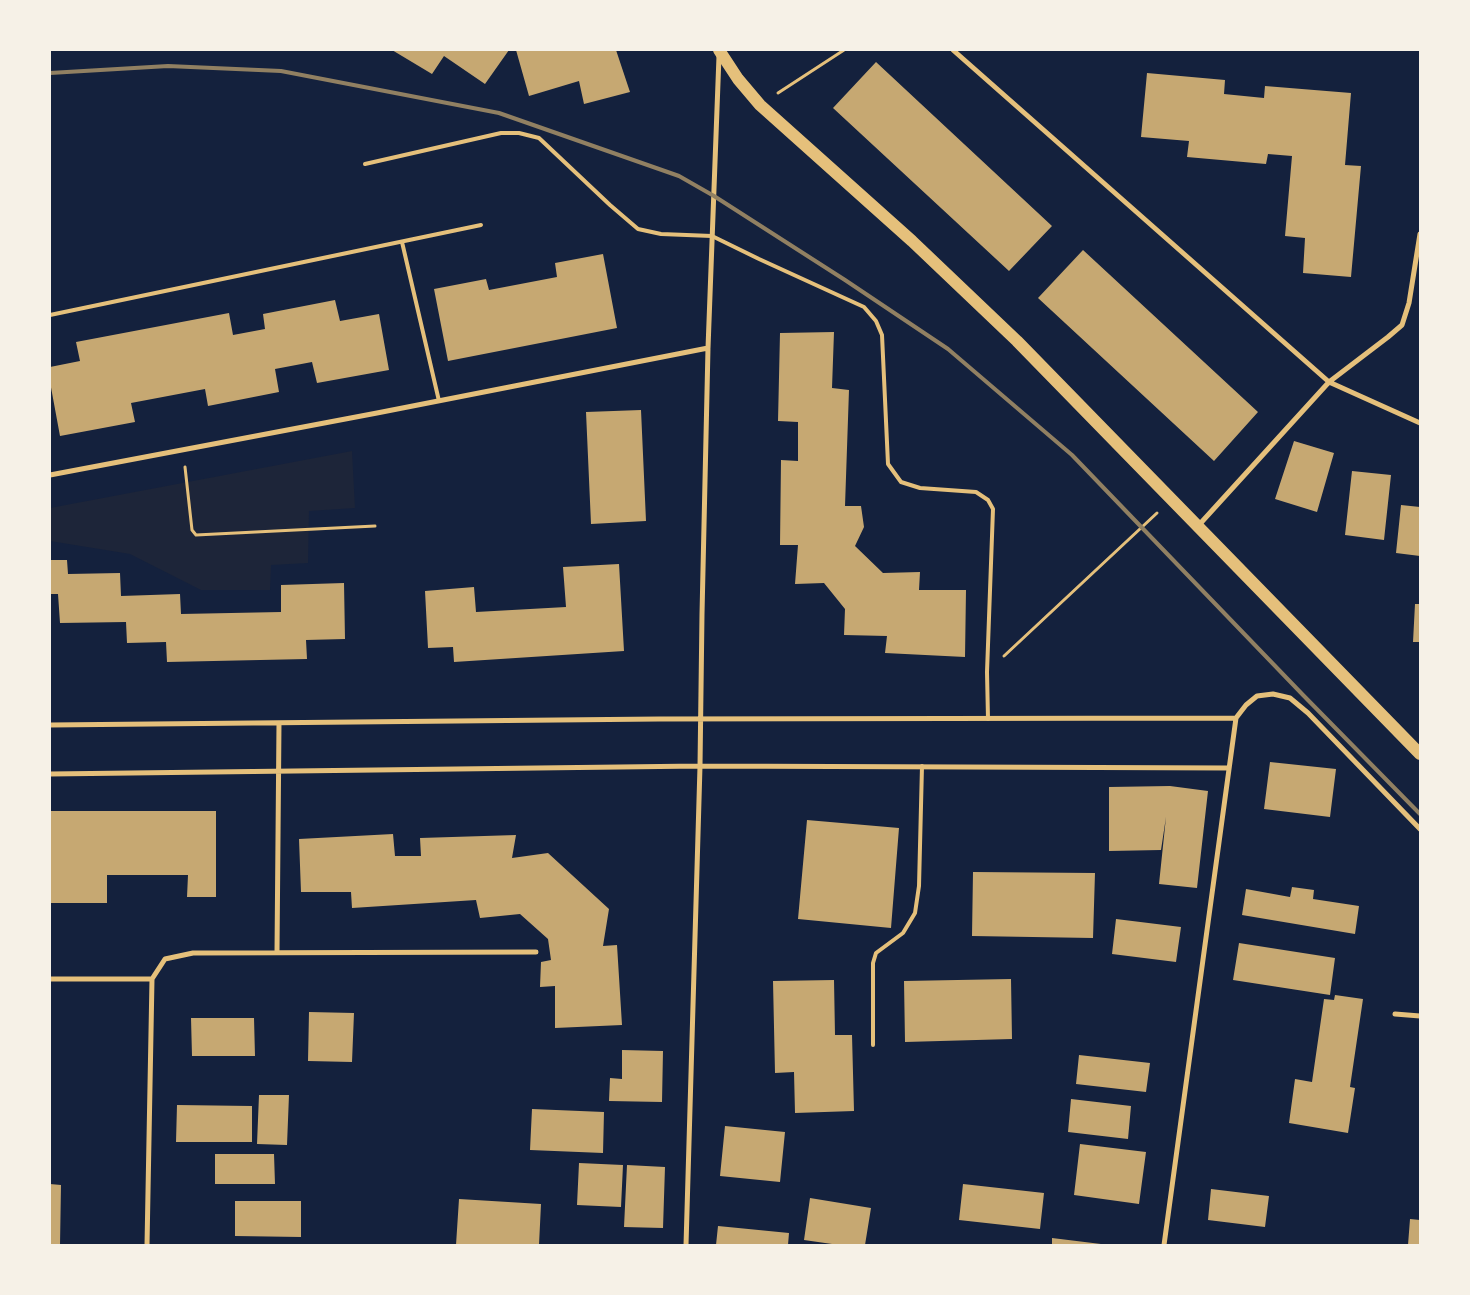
<!DOCTYPE html>
<style>
body{margin:0}
#map{position:relative;width:1470px;height:1295px;overflow:hidden;background:#14213d;font-family:"PT Sans Narrow",sans-serif}
canvas{display:block}
.frame{position:absolute;inset:0;border:51px solid #f6f1e7;pointer-events:none}
</style>
<div id="map">
<canvas width="1470" height="1295"></canvas>
<div class="frame"></div>
</div>
<script>
const g = document.querySelector('canvas').getContext('2d');
g.lineJoin = 'round';
function fill(path, color) {
  g.fillStyle = color;
  g.fill(path, 'evenodd');
}
function poly(rows) {
  const path = new Path2D();
  for (const r of rows) {
    path.moveTo(r[0], r[1]);
    for (let i = 2; i < r.length; i += 2) path.lineTo(r[i], r[i + 1]);
  }
  return path;
}
function stroke(path, color, width, dash) {
  g.strokeStyle = color;
  g.lineWidth = width;
  g.lineCap = dash ? 'butt' : 'round';
  g.setLineDash(dash || []);
  g.stroke(path);
}
fill(poly([
 [352,451,355,508,309,511,308,563,271,565,270,590,201,590,130,554,50,541,50,508]
]), '#1d2539');
fill(poly([
 [392,50,509,50,485,84,444,56,432,74],
 [516,50,616,50,630,92,584,104,579,81,529,96],
 [876,62,1052,226,1009,271,833,108],
 [1147,73,1225,80,1224,94,1264,98,1265,86,1351,93,1345,165,1361,166,1351,277,1303,273,1305,238,1285,236,1292,156,1268,154,1266,164,1187,157,1189,141,1141,137],
 [1083,250,1258,412,1214,461,1038,298],
 [603,254,617,328,448,361,434,289,486,279,489,290,557,277,555,263],
 [335,300,340,321,379,314,389,370,317,383,312,362,275,369,279,392,208,406,205,389,131,403,135,422,60,436,50,382,50,367,80,361,76,342,229,313,233,335,265,329,263,314],
 [834,332,832,388,849,390,845,506,861,506,864,527,855,546,883,573,920,572,919,590,966,590,965,657,885,653,887,636,844,635,845,609,824,583,795,584,798,545,780,545,781,460,798,461,798,422,778,421,780,333],
 [641,410,646,521,591,524,586,412],
 [1294,441,1334,453,1317,512,1275,499],
 [1352,471,1391,475,1384,540,1345,535],
 [1401,505,1420,507,1420,556,1396,553],
 [50,560,67,560,68,574,120,573,121,596,180,594,181,614,281,612,281,585,344,583,345,639,306,640,307,659,167,662,166,642,127,643,126,622,60,623,58,594,50,594],
 [619,564,624,651,454,662,453,647,428,648,425,591,474,587,476,612,566,607,563,567],
 [1415,604,1420,604,1420,642,1413,642],
 [1270,762,1336,769,1330,817,1264,809],
 [1170,786,1208,791,1197,888,1159,884,1166,817,1161,850,1109,851,1109,787],
 [51,811,216,811,216,897,187,897,188,875,107,875,107,903,50,903],
 [807,820,899,828,891,928,798,919],
 [393,834,395,856,421,856,420,838,516,835,512,858,548,853,609,909,603,946,617,945,622,1025,555,1028,555,986,540,987,541,962,551,960,548,939,520,914,480,918,476,900,352,908,351,892,301,892,299,839],
 [973,872,1095,873,1093,938,972,936],
 [1292,887,1314,890,1313,899,1359,906,1355,934,1242,915,1246,889,1290,897],
 [1116,919,1181,927,1176,962,1112,954],
 [1239,943,1335,958,1330,995,1233,980],
 [1011,979,1012,1039,905,1042,904,981],
 [834,980,835,1035,852,1035,854,1111,795,1113,794,1072,775,1073,773,981],
 [1335,995,1363,999,1350,1087,1355,1088,1348,1133,1289,1123,1295,1079,1312,1082,1324,999,1334,1000],
 [309,1012,354,1013,352,1062,308,1061],
 [191,1018,254,1018,255,1056,192,1056],
 [622,1050,663,1051,662,1102,609,1101,610,1078,622,1079],
 [1079,1055,1150,1063,1146,1092,1076,1084],
 [259,1095,289,1095,287,1145,257,1144],
 [1071,1099,1131,1106,1128,1139,1068,1132],
 [177,1105,252,1106,252,1142,176,1142],
 [532,1109,604,1112,603,1153,530,1150],
 [725,1126,785,1132,780,1182,720,1176],
 [1080,1144,1146,1152,1139,1204,1074,1195],
 [215,1154,274,1154,275,1184,215,1184],
 [579,1163,623,1165,621,1207,577,1205],
 [627,1165,665,1167,663,1228,624,1227],
 [50,1184,61,1185,60,1245,50,1245],
 [963,1184,1044,1193,1040,1229,959,1220],
 [1211,1189,1269,1196,1265,1227,1208,1220],
 [810,1198,871,1208,865,1245,839,1245,804,1240],
 [459,1199,541,1204,539,1245,456,1245],
 [235,1201,301,1201,301,1237,235,1236],
 [1410,1219,1420,1220,1420,1245,1408,1245],
 [718,1226,789,1233,788,1245,716,1245],
 [1052,1238,1101,1244,1101,1245,1052,1245]
]), '#c6a872');
stroke(poly([
 [778,93,844,50],
 [185,467,192,530,196,535,375,526],
 [1004,656,1157,513]
]), '#e5c07b', 3);
stroke(poly([
 [365,164,501,133,519,133,539,138,610,205,638,229,661,234,712,236,759,259,864,307,876,321,882,335,888,464,901,482,920,488,976,492,988,500,993,509,987,672,988,719],
 [402,242,439,401],
 [50,315,481,225],
 [873,1045,873,963,876,953,903,933,915,913,919,886,922,766]
]), '#e5c07b', 4);
stroke(poly([
 [953,50,1329,382,1420,423],
 [50,475,377,413,708,348],
 [1198,526,1329,382,1388,337,1402,325,1409,303,1420,234],
 [50,725,659,719,1236,718],
 [50,774,700,766,1229,768],
 [277,952,279,723],
 [50,979,152,979,165,959,193,953,536,952],
 [1395,1014,1420,1016],
 [147,1245,152,979],
 [686,1245,700,766,702,614,708,348,719,56],
 [1164,1245,1236,718,1246,705,1257,696,1273,694,1290,698,1308,713,1420,829]
]), '#e5c07b', 5);
stroke(poly([
 [719,50,738,79,760,105,912,241,1017,341,1420,754]
]), '#e5c07b', 12);
stroke(poly([
 [50,73,168,66,281,71,499,113,679,176,714,196,845,280,948,349,1072,455,1303,695,1420,814]
]), '#918062', 4);
</script>
